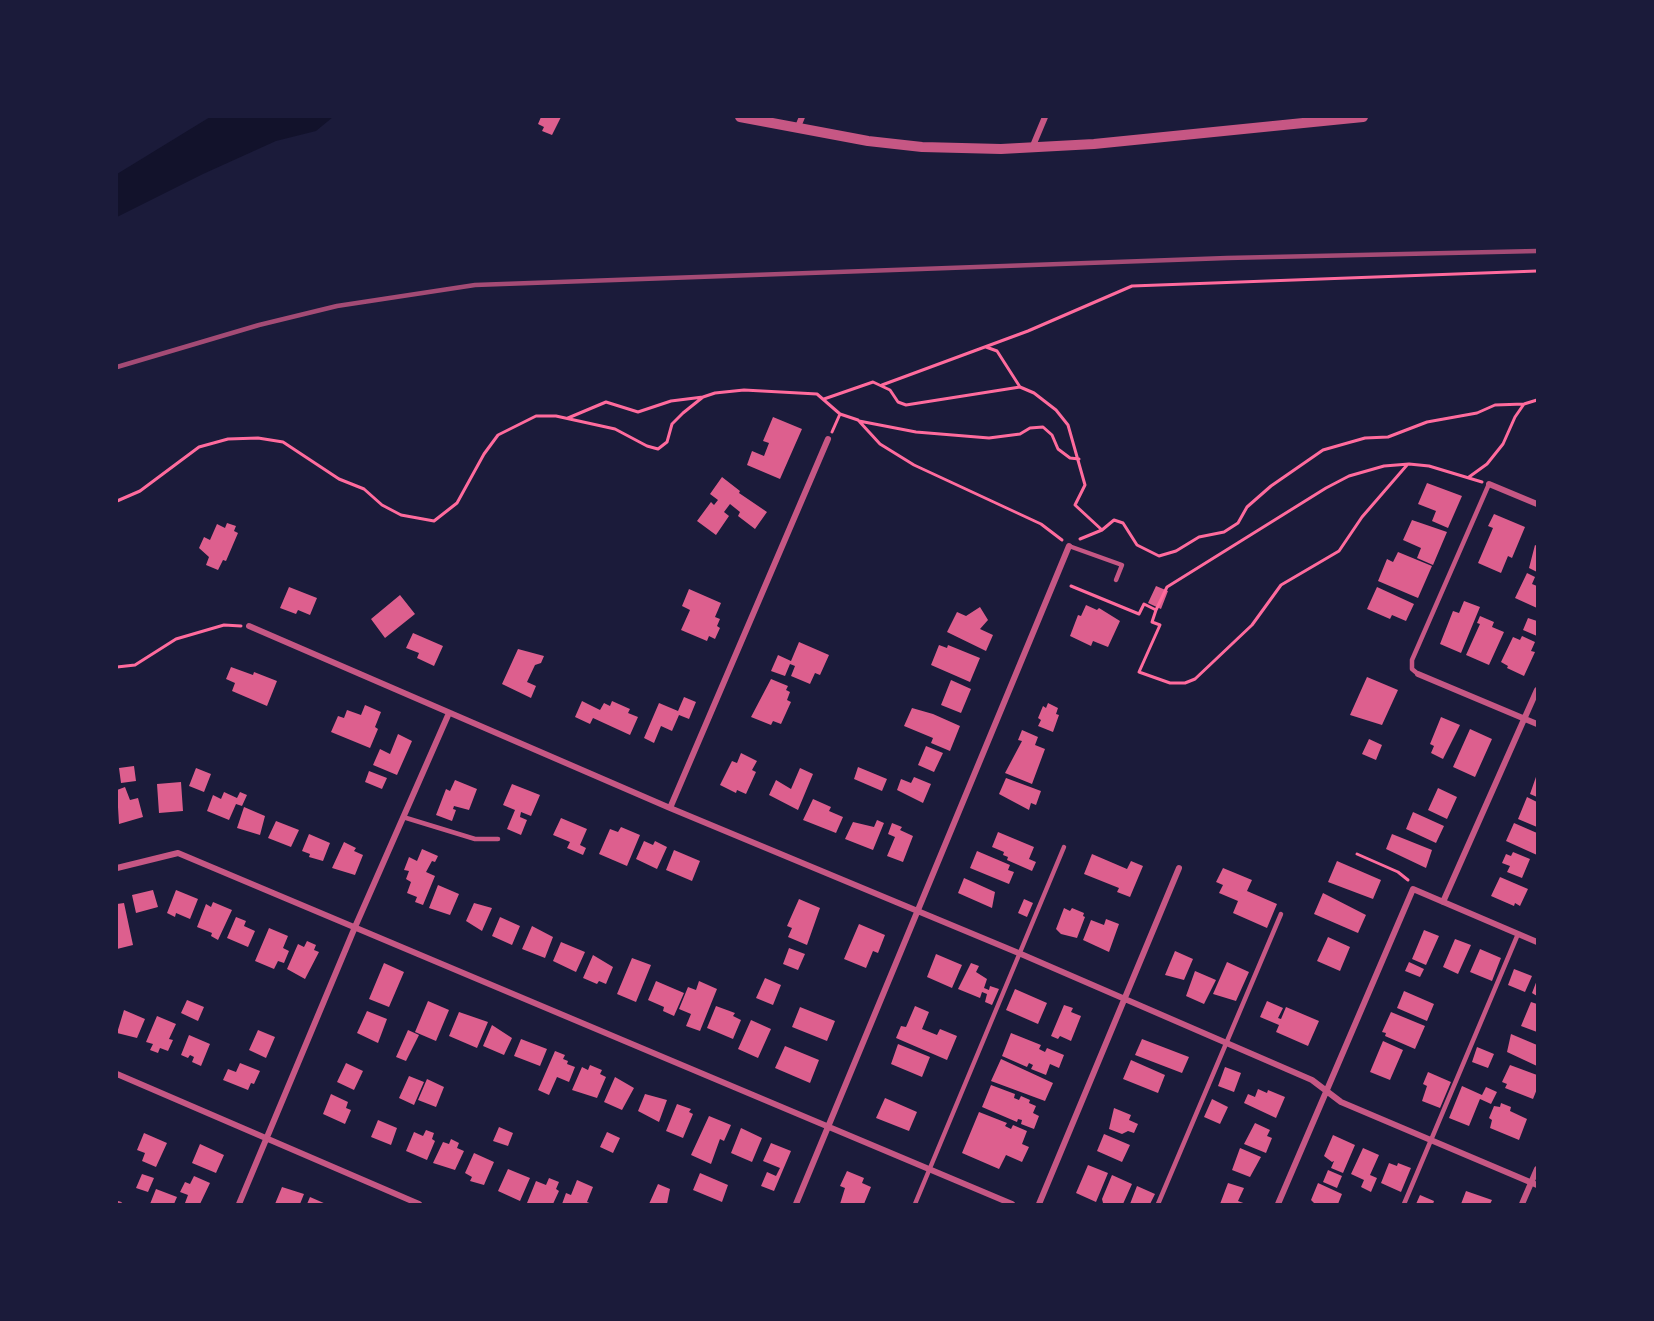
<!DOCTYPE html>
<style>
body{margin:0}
#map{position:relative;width:1654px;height:1321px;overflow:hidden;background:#1b1b3a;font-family:"Open Sans",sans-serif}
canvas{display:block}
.frame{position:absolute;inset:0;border:118px solid #1b1b3a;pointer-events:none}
</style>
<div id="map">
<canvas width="1654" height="1321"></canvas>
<div class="frame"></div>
</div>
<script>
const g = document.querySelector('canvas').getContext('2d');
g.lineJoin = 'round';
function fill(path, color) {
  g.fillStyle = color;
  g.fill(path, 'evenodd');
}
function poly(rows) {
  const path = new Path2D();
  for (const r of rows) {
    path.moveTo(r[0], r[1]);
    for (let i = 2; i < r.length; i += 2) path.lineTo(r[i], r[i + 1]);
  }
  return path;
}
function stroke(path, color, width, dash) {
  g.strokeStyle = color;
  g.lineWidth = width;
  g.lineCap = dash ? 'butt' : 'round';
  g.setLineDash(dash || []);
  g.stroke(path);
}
fill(poly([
 [210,117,333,117,316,131,276,141,203,174,117,217,117,174]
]), '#12122b');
fill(poly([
 [541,117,561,117,552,135,542,131,544,127,538,124],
 [773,417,802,429,780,479,747,465,752,451,764,456,769,443,763,441],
 [722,477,740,491,739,493,767,512,755,529,738,516,740,512,730,504,724,512,729,516,716,535,697,521,711,502,714,505,718,500,710,494],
 [1427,483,1462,496,1448,528,1432,521,1436,511,1418,504],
 [1494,514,1525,527,1512,558,1508,556,1501,573,1478,563,1493,528,1488,526],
 [1412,520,1447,532,1433,565,1417,558,1421,548,1403,540],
 [227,523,236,526,234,531,238,533,226,561,223,560,218,570,206,565,209,557,199,548,204,537,210,540,217,524,225,528],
 [1535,545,1537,546,1537,572,1529,568],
 [1398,552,1432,566,1418,598,1378,581,1387,559,1393,562],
 [1527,573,1535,577,1532,584,1537,586,1537,608,1515,598],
 [1156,586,1168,591,1161,609,1148,603],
 [289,587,317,598,310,615,298,610,296,614,280,608],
 [1377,587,1414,604,1406,621,1392,615,1390,619,1367,609],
 [689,589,721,603,715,617,720,619,717,626,720,628,715,639,709,636,707,641,681,630,690,610,682,606],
 [400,595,415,614,385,638,371,619],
 [1464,601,1480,607,1461,653,1440,644,1453,611,1459,613],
 [1086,605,1097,610,1099,608,1120,621,1108,647,1093,641,1091,646,1070,636,1078,615,1081,616],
 [980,607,988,620,980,629,993,635,986,651,947,632,957,612,966,616],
 [1480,616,1494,622,1492,627,1504,632,1489,665,1466,655,1480,624,1477,623],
 [1528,618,1537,621,1537,636,1523,630],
 [413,633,443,646,434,666,417,658,419,653,406,648],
 [1522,636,1535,642,1531,651,1535,652,1524,676,1507,668,1508,666,1501,662,1513,637,1520,640],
 [799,642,829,655,820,675,815,673,810,684,791,676,795,666,790,664,785,676,771,671,778,655,791,661],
 [939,645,947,648,948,645,980,658,970,682,931,665],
 [518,649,544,656,541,663,535,665,527,682,536,686,531,698,502,684],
 [231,667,253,675,254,672,277,681,267,706,232,691,235,683,226,679],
 [1367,677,1398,690,1382,725,1350,715],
 [771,679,788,686,786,690,790,692,787,700,791,702,781,724,773,721,771,725,751,717],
 [951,680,971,689,961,713,941,705],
 [684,697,696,702,689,719,679,715,672,731,661,726,654,743,644,738,659,703,678,711],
 [582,701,600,710,604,703,610,706,612,701,630,709,628,713,638,717,630,735,593,718,590,724,575,717],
 [1048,703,1058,708,1056,714,1059,715,1053,732,1038,726,1041,720,1038,718,1043,706,1046,708],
 [365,705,381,712,375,727,378,729,370,748,331,732,338,716,344,718,347,710,361,715],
 [912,708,933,714,960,726,950,751,931,743,933,738,904,726],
 [1441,717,1460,725,1443,759,1431,753,1434,746,1430,744],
 [1470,729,1492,739,1475,777,1453,767],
 [1022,730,1038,737,1035,745,1045,749,1032,784,1005,773,1022,741,1018,740],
 [398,734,412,741,397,775,373,765,380,749,390,754],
 [1369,739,1382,745,1376,760,1362,754],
 [926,746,943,753,934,772,918,765],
 [741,753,757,761,752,770,756,772,746,794,737,790,736,793,720,785,732,761,737,763],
 [134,766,136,781,121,783,119,768],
 [858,767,887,779,882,791,854,779],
 [196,768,211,774,204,792,189,786],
 [800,768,813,774,798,810,769,795,776,780,791,789],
 [369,771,387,778,382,789,365,782],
 [1537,774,1537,797,1530,794],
 [914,777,931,784,923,803,897,790,901,779,911,783],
 [1006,778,1041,791,1036,805,1031,803,1029,810,999,794],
 [455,780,477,789,469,810,454,806,453,809,456,810,452,821,436,815,446,789,450,791],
 [181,782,183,811,159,813,157,784],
 [512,784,540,795,531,816,521,812,520,817,527,820,521,835,507,829,515,810,503,805],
 [125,787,130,800,138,798,143,817,119,824,117,790],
 [1438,788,1457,797,1447,819,1428,810],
 [224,792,237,798,240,792,247,795,242,806,236,804,229,820,207,811,213,795,221,799],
 [1527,797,1537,802,1537,827,1518,819],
 [813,799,831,807,829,811,843,817,836,833,803,820],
 [244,807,265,816,260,835,237,828],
 [1413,812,1444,826,1436,843,1406,829],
 [561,818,587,829,580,845,586,848,583,855,567,848,570,842,553,835],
 [877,820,884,823,873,850,845,839,853,822,874,827],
 [276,821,299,830,291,847,268,838],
 [892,823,902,827,900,830,913,836,903,862,887,856,895,837,888,834],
 [1514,823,1537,833,1537,855,1506,841],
 [621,827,640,835,627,866,599,854,610,829,618,832],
 [998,832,1034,847,1029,859,1036,862,1032,871,1007,860,1008,857,1003,855,1004,852,992,847],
 [309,834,330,843,323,861,309,857,310,854,302,851],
 [1392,834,1432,850,1426,868,1386,849],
 [644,841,653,845,655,841,667,847,657,869,636,859],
 [344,842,356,848,354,851,363,855,355,875,332,868],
 [422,849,438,856,435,862,432,861,426,872,435,876,423,905,415,902,417,897,407,893,411,882,406,879,409,871,404,870,409,857,417,861],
 [674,850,700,861,692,881,666,870],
 [977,851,1010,865,1008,870,1014,872,1009,884,970,868],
 [1513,852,1530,859,1522,878,1507,872,1510,866,1502,863,1506,854,1511,856],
 [1092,854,1127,869,1131,861,1143,866,1130,897,1117,892,1119,888,1084,874],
 [1337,861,1381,880,1373,899,1328,882],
 [1223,868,1252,880,1247,891,1277,904,1267,928,1233,913,1238,901,1219,893,1223,885,1216,882],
 [1500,877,1528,889,1520,906,1515,903,1514,906,1491,896],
 [964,878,995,892,992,908,958,893],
 [438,885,459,894,450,915,429,908],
 [153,890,158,907,136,913,132,895],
 [176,890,198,899,190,919,176,913,175,917,167,913],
 [1323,893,1366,915,1358,933,1314,914],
 [799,899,820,908,807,945,788,937,792,928,787,926],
 [1024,899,1033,903,1027,917,1018,913],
 [213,902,232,910,218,940,211,936,212,933,197,927,206,904,211,907],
 [124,903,133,945,117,949,117,904],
 [474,903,492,908,482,931,466,921],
 [1064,908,1070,911,1072,908,1084,913,1083,916,1085,917,1077,938,1061,934,1056,929],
 [236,917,246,921,244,926,255,931,248,947,227,938],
 [500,917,520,926,512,945,492,936],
 [1106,919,1119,924,1109,952,1083,940,1091,920,1104,925],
 [859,924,885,935,878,953,873,951,866,968,844,959],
 [532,926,553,937,545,958,522,949],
 [269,928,288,936,283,948,289,951,284,963,278,961,274,969,255,961],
 [1424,930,1439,936,1426,965,1412,959],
 [1328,937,1350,947,1340,971,1317,961],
 [1455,939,1471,945,1458,974,1443,967],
 [307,941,316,945,314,950,319,952,305,979,287,969,298,944,304,947],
 [561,942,585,952,576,972,553,961],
 [789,948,805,954,798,970,783,964],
 [1480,949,1501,958,1492,981,1470,972],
 [1175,951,1193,959,1184,980,1165,975],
 [936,954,962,965,952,988,927,977],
 [593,955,613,967,606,984,599,981,597,984,583,978],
 [632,958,651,965,636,1002,617,994],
 [1227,962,1249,972,1236,1001,1213,994],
 [1409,962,1424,969,1420,977,1405,971],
 [384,963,404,972,389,1007,369,999],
 [971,963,979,966,976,972,987,979,984,988,989,990,990,986,999,989,992,1005,985,1002,987,994,982,992,980,998,958,989],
 [1514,969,1532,976,1525,992,1508,985],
 [1195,971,1216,980,1204,1004,1186,996],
 [765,978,781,985,773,1005,756,998],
 [1537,980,1537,996,1532,993],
 [656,981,684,993,674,1016,663,1011,664,1007,648,1000],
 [699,981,717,989,700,1031,686,1026,691,1014,679,1009,688,987,696,990],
 [1015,989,1047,1003,1038,1024,1006,1010],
 [1404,991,1434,1004,1427,1021,1397,1008],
 [187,1000,204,1007,198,1021,181,1013],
 [428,1001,449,1010,436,1041,415,1032],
 [1267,1001,1283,1008,1278,1018,1281,1019,1286,1007,1319,1021,1308,1046,1276,1032,1279,1025,1260,1017],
 [1531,1002,1537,1004,1537,1032,1521,1026],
 [1064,1005,1073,1008,1071,1012,1081,1016,1071,1041,1060,1036,1058,1039,1051,1036],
 [716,1006,735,1013,733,1016,741,1020,733,1039,707,1028],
 [915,1006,929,1012,922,1029,937,1035,940,1029,957,1036,947,1060,896,1038,901,1026,906,1027],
 [800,1007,835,1021,827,1041,792,1027],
 [124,1010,145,1019,137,1038,117,1033],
 [367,1011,387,1019,378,1043,357,1033],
 [459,1012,488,1022,477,1048,449,1036],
 [1391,1012,1425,1026,1415,1049,1385,1036,1386,1033,1382,1032],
 [157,1016,176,1024,169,1039,173,1040,168,1051,160,1048,158,1053,150,1050,153,1044,146,1042],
 [751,1020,771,1029,758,1058,738,1049],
 [492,1025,512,1038,504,1055,483,1046],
 [258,1030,275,1037,266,1058,249,1050],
 [408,1030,419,1035,406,1061,396,1057],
 [1011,1033,1041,1045,1039,1049,1045,1052,1047,1048,1064,1055,1059,1068,1050,1064,1046,1075,1031,1069,1033,1065,1029,1063,1027,1067,1002,1056],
 [1511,1034,1537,1045,1537,1066,1507,1052],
 [189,1035,210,1044,201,1066,192,1062,194,1057,190,1055,188,1058,181,1055],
 [521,1039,547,1049,540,1066,514,1056],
 [1142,1039,1189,1057,1182,1073,1135,1055],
 [1383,1041,1403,1050,1390,1080,1370,1072],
 [898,1044,930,1057,922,1077,891,1064],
 [785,1046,819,1060,810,1083,775,1068],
 [1477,1047,1494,1054,1488,1068,1472,1062],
 [555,1051,565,1055,563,1059,568,1061,567,1064,575,1067,569,1082,557,1077,549,1095,538,1090],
 [1001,1059,1053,1083,1045,1101,991,1081],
 [1131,1060,1165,1075,1158,1093,1123,1079],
 [240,1063,260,1071,254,1084,251,1083,248,1090,223,1080,228,1069,236,1072],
 [346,1063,363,1071,354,1090,337,1082],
 [590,1065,602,1070,600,1074,606,1077,597,1098,572,1090,582,1067,588,1070],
 [1510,1065,1537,1075,1537,1089,1533,1099,1505,1088,1507,1084,1502,1082],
 [1225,1067,1241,1073,1234,1092,1218,1086],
 [1428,1072,1451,1082,1440,1108,1422,1101,1427,1086,1423,1084],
 [409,1076,424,1082,414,1105,399,1098],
 [615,1077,634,1088,622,1110,604,1102],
 [427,1079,444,1087,436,1107,418,1100],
 [991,1085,1015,1094,1014,1098,1019,1100,1021,1096,1030,1100,1029,1103,1036,1106,1033,1113,1039,1116,1034,1129,1021,1124,1022,1120,1018,1119,1017,1122,982,1107],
 [1462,1086,1482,1095,1486,1087,1497,1092,1491,1104,1480,1099,1469,1126,1449,1118],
 [1258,1089,1267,1093,1268,1090,1285,1097,1276,1118,1244,1103,1248,1094,1255,1097],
 [331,1094,348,1102,346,1108,351,1110,345,1124,323,1114],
 [645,1094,667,1100,659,1122,638,1111],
 [885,1098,917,1112,909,1131,876,1118],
 [1212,1099,1228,1107,1220,1124,1204,1117],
 [1501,1103,1511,1107,1510,1111,1527,1119,1519,1140,1490,1128,1492,1120,1489,1118,1494,1106,1500,1107],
 [677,1104,691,1109,689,1112,693,1114,683,1138,666,1131],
 [1114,1108,1131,1115,1129,1120,1138,1124,1134,1133,1128,1131,1122,1134,1109,1129],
 [979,1112,1007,1123,1005,1126,1011,1129,1013,1125,1027,1131,1022,1144,1029,1147,1022,1162,1006,1155,999,1169,962,1153],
 [709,1116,731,1125,724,1141,720,1139,711,1164,691,1155],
 [378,1120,397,1128,391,1145,371,1137],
 [1255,1123,1270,1130,1267,1136,1272,1138,1266,1153,1244,1144],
 [499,1127,513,1133,508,1146,493,1141],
 [741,1128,762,1138,752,1162,731,1153],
 [426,1130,434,1133,432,1139,435,1141,427,1160,406,1151,414,1132,423,1136],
 [607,1132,620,1138,613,1153,600,1147],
 [144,1133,167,1143,156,1167,142,1161,145,1153,137,1150],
 [1104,1134,1130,1145,1122,1162,1097,1151],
 [1333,1135,1355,1145,1343,1173,1331,1168,1334,1161,1332,1162,1324,1156],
 [451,1139,459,1143,457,1148,464,1151,455,1170,433,1163,443,1142,449,1144],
 [771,1143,791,1151,774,1191,761,1186,767,1172,776,1176,780,1168,763,1161],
 [200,1144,224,1155,216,1173,192,1163],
 [1240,1148,1261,1157,1250,1177,1232,1170],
 [1363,1148,1379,1155,1370,1175,1377,1178,1371,1192,1361,1187,1364,1180,1351,1174],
 [474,1153,494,1162,484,1185,470,1181,472,1177,465,1173],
 [1389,1163,1397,1166,1398,1163,1411,1168,1401,1192,1381,1183],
 [1088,1165,1108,1173,1096,1202,1076,1193],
 [508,1169,530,1178,520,1201,498,1191],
 [1328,1170,1342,1176,1337,1188,1323,1182],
 [847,1171,864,1178,862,1183,871,1187,864,1204,840,1204,845,1188,840,1186],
 [700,1173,728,1185,722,1202,693,1190],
 [142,1174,154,1178,148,1192,136,1188],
 [1112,1175,1132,1184,1123,1204,1103,1203,1102,1199],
 [194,1176,210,1183,200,1204,188,1204,185,1203,188,1195,180,1192,185,1182,190,1184],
 [549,1178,559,1182,556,1189,559,1191,553,1204,527,1203,536,1181,546,1185],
 [577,1180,593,1187,587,1202,592,1204,562,1204,566,1193,571,1195],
 [1228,1183,1244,1188,1238,1201,1246,1204,1220,1204],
 [1318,1183,1342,1194,1338,1204,1315,1204,1311,1200],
 [658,1184,670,1189,667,1204,649,1204],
 [1137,1186,1155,1194,1150,1204,1130,1204],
 [282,1187,304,1194,300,1204,275,1204],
 [156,1189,177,1197,174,1204,150,1204],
 [1466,1191,1492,1200,1490,1204,1461,1204],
 [1420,1195,1434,1201,1433,1204,1416,1204],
 [310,1197,326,1204,307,1204]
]), '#dd5f8e');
stroke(poly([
 [986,347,997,351,1020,387],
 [882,385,1028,331,1132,286,1537,271],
 [824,399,873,382,890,390,898,402,906,405,1020,387,1034,393,1056,410,1068,425,1085,485,1075,505,1102,530],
 [568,418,606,402,638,412,671,401,703,397],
 [859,421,916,432,989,438,1020,434,1030,428,1043,427,1052,435,1058,449,1070,458,1079,459],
 [832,432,840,414,858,420,880,444,914,465,1041,524,1062,540],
 [1469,477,1487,464,1503,444,1515,417,1524,404],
 [117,501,140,491,199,447,228,439,258,438,283,442,339,479,364,489,382,505,401,515,434,521,457,503,484,454,498,435,536,416,556,416,615,429,647,446,658,449,667,442,672,424,683,413,703,397,715,393,744,390,817,394,840,414],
 [1080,539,1102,530,1114,520,1123,523,1137,545,1159,556,1176,551,1199,537,1224,532,1238,523,1247,507,1271,486,1323,450,1365,438,1388,437,1427,422,1477,413,1495,405,1524,404,1537,400],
 [1071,586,1139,614,1144,604,1156,610,1167,587,1326,488,1349,476,1384,466,1409,464,1429,466,1482,482],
 [1156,610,1152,622,1160,625,1139,672,1170,683,1185,683,1195,679,1252,625,1281,585,1339,551,1362,517,1407,465],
 [117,667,135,665,176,639,224,625,241,626],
 [1357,854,1398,872,1408,880]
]), '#ff6b9d', 3);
stroke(poly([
 [1069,546,1122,565,1116,580],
 [1418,674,1412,669,1412,660,1489,484],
 [403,817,475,839,498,839],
 [117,1203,120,1204],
 [915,1204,1064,847],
 [1158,1204,1281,914],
 [1404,1204,1518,934]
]), '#c65784', 4.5);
stroke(poly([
 [797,129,802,117],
 [1032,148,1045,117],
 [1489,484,1537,504],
 [249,626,670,808,1021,954,1312,1080,1341,1102,1537,1185],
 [1418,674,1537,724],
 [670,808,828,439],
 [117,868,178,853,1012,1204],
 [1443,902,1537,690],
 [117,1074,419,1204],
 [239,1204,355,927,449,713],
 [796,1204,1069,546],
 [1039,1204,1179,868],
 [1278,1204,1413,889,1537,942],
 [1522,1204,1537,1169]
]), '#c65784', 6);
stroke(poly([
 [740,117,868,141,922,147,1001,149,1094,144,1363,117]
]), '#c65784', 10);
stroke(poly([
 [117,367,259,325,337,306,475,285,1227,258,1537,251]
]), '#a44b75', 4.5);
</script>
